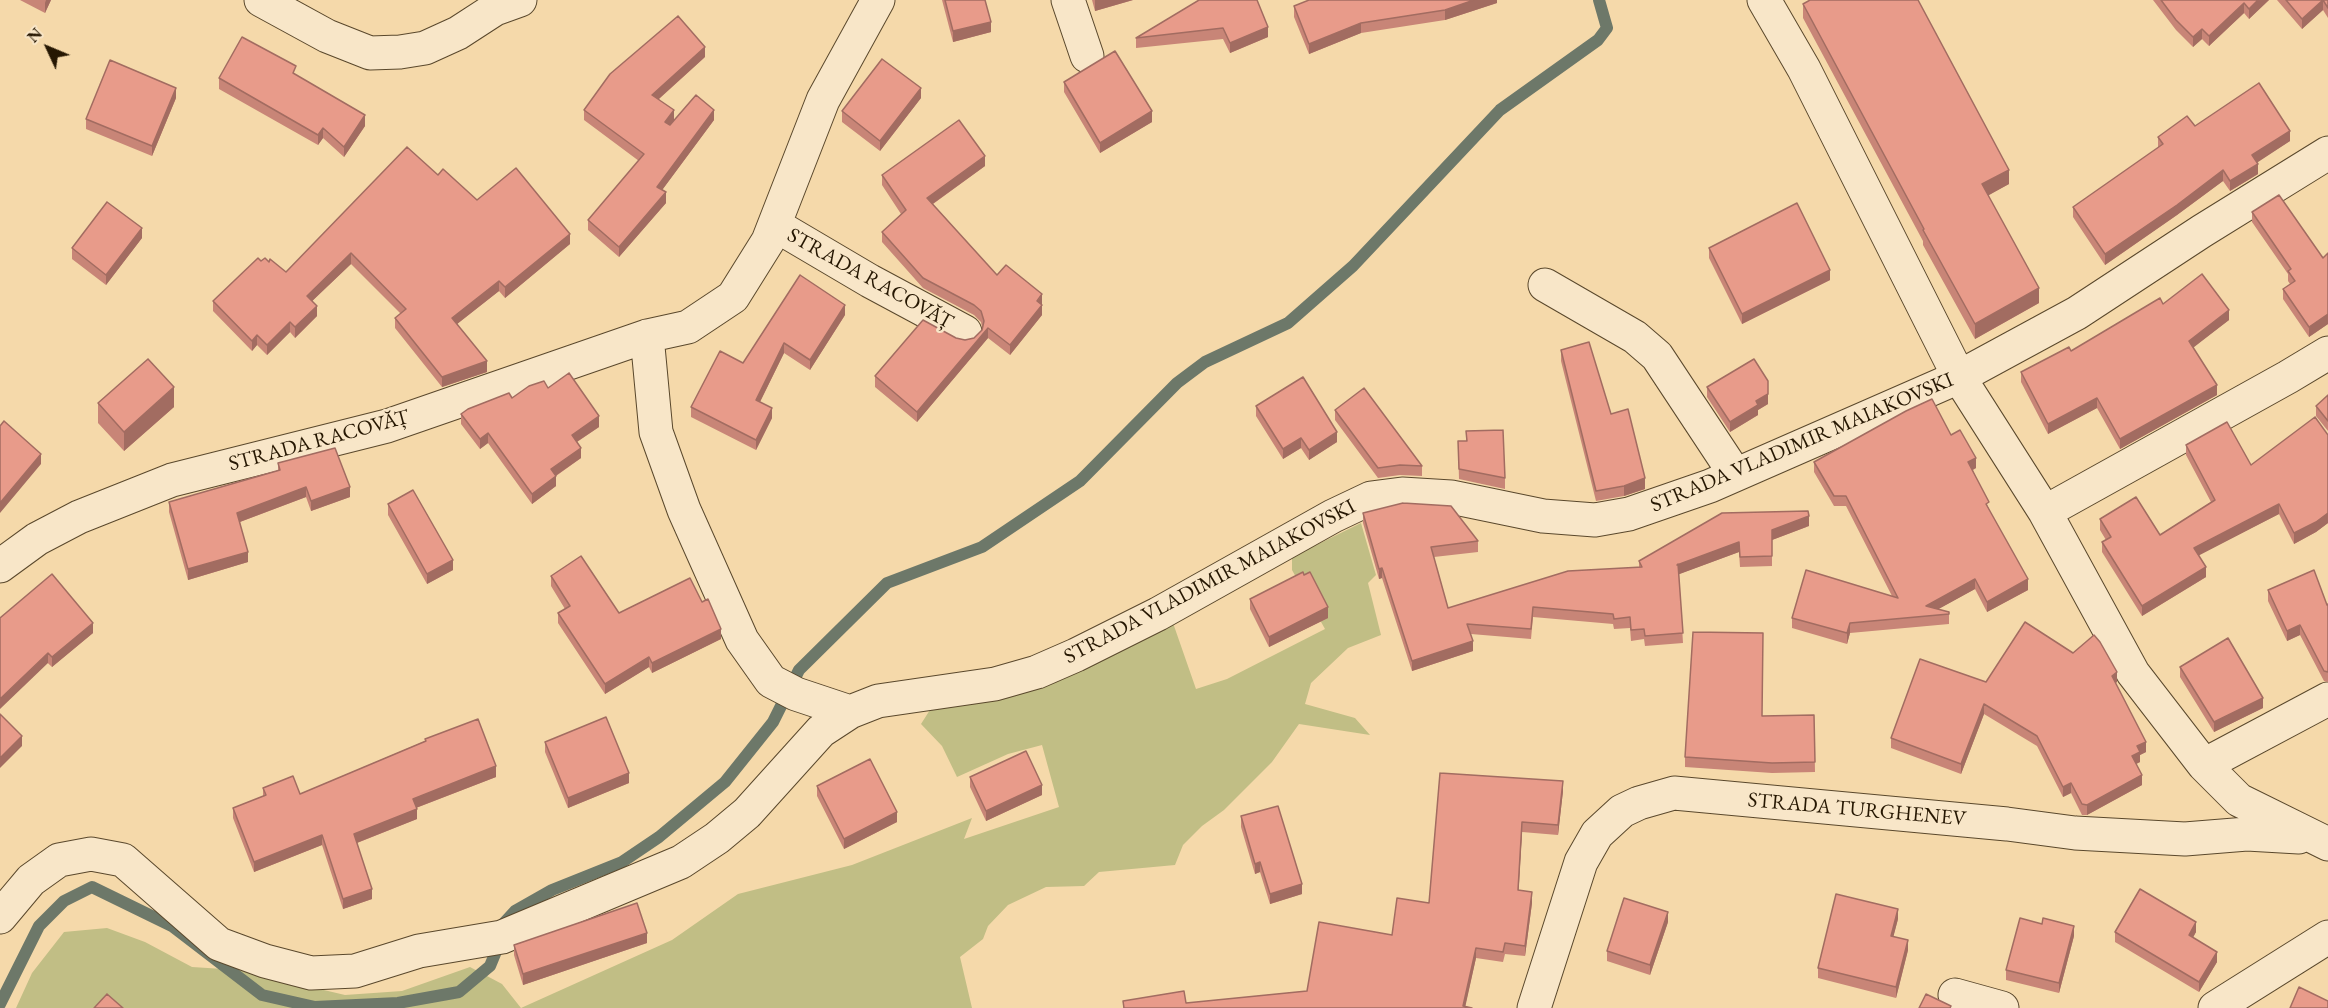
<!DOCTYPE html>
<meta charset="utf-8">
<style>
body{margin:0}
#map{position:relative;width:2328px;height:1008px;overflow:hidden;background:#f5d9aa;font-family:"EB Garamond",serif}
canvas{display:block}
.north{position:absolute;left:18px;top:18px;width:60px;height:60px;-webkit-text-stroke:4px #f8e6c8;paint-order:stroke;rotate:314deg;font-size:16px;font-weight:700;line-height:24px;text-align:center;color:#261702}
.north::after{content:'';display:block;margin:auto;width:21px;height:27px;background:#261702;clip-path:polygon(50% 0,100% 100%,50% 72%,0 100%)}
</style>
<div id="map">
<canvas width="2328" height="1008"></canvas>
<div class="north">N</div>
</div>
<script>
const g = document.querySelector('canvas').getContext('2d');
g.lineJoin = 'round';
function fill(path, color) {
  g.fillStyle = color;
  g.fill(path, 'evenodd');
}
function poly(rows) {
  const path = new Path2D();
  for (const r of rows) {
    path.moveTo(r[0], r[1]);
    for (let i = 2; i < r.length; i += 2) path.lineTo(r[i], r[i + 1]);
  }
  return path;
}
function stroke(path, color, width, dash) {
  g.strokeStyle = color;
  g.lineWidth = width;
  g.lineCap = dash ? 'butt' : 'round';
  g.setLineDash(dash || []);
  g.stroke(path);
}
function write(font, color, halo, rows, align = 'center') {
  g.font = font + ' "EB Garamond",serif';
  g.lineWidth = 5;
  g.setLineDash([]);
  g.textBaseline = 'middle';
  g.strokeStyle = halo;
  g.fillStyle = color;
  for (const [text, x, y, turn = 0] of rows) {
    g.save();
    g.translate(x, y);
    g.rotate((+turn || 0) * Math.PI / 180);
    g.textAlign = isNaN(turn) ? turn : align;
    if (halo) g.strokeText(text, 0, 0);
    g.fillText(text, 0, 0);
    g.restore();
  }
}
fill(poly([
 [1361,523,1376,575,1368,583,1381,635,1348,648,1311,683,1305,704,1355,718,1370,735,1299,724,1272,762,1224,810,1202,826,1183,845,1175,865,1099,872,1084,886,1046,887,1008,905,988,926,983,939,960,957,972,1008,16,1008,32,973,64,932,107,928,145,942,192,967,239,970,345,995,402,991,470,967,502,984,521,1008,672,940,738,894,852,865,972,818,964,839,1059,807,1042,745,1008,754,957,777,942,746,921,724,935,702,1173,623,1196,689,1227,679,1325,629,1292,570,1292,557]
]), '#c1be85');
stroke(poly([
 [0,1004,39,926,64,901,92,887,172,926,262,995,315,1007,398,1003,459,992,490,966,502,937,504,923,515,911,552,890,622,862,659,837,725,782,773,722,799,670,887,583,982,547,1080,481,1177,383,1205,362,1288,323,1353,266,1500,110,1598,40,1607,28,1599,0]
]), '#6d7869', 12);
const minor = poly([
 [261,0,327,36,370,53,400,52,425,48,458,33,495,9,520,0],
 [1068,0,1087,56],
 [1764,0,1804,69,1959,377,2045,512,2133,673,2204,765,2239,800,2328,844],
 [775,225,870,281,965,332],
 [1545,285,1635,337,1657,356,1735,474],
 [647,336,656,432,684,510,742,640,771,681,796,694,850,712],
 [2045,512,2288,377,2328,353],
 [0,566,37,539,79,517,172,480,387,426,647,336,688,327,733,297,768,241,823,100,878,0],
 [2204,765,2328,699],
 [0,917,31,880,59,860,91,854,123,860,219,944,265,961,311,973,355,971,419,951,502,937,681,862,717,838,747,813,821,731,850,712,878,701,995,684,1037,672,1076,655,1158,614,1333,516,1371,498,1402,494,1451,497,1543,516,1595,520,1629,514,1710,486,1959,377,2077,313,2202,231,2328,153],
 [1955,995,2002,1008],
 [1534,1008,1581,862,1597,834,1622,811,1639,803,1674,793,2007,824,2075,833,2185,839,2247,834,2299,837],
 [2215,1008,2328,937]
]);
stroke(minor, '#5a482c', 35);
stroke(minor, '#f8e6c8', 33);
fill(poly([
 [20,0,51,0,45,13],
 [942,0,985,0,991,32,953,42],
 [1092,0,1133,0,1095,11],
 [1199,0,1268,37,1230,53,1223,39,1136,48,1136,38],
 [1497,0,1497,3,1445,20,1361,33,1309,54,1294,17,1294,6],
 [2153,0,2269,0,2249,19,2244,13,2209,46,2202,39,2193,47,2176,30],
 [2277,0,2328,0,2328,18,2323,10,2302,29],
 [1803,4,2009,184,1988,195,2039,303,1975,339,1923,245,1923,241,1803,18],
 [705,57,659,99,674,121,714,120,662,190,666,203,619,257,588,230,588,220,639,161,584,120,584,110],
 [296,75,365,126,344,157,323,138,318,145,219,89,219,78],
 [1064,82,1152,122,1100,153,1064,92],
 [176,98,152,156,86,129,86,119],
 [921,98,880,151,842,122,842,111],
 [2195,126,2290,141,2257,162,2258,174,2230,191,2223,181,2177,215,2105,265,2073,217,2073,207,2158,148,2158,137],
 [985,166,933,204,997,275,1042,304,1042,315,1010,355,988,338,917,422,875,387,875,376,956,338,965,340,974,338,982,330,982,327,981,322,974,315,923,288,882,242,882,232,901,214,882,185,882,175],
 [438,175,477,200,570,244,505,298,499,291,457,324,487,372,442,387,395,328,395,318,401,314,351,264,312,301,317,316,295,338,290,332,267,355,257,345,252,351,213,311,213,301,261,261,269,262,286,272],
 [2252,212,2323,258,2328,253,2328,324,2309,337,2283,299,2283,289,2290,284,2288,281,2288,274,2252,222],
 [142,238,106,285,72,259,72,248],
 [1709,248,1830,280,1742,324,1709,258],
 [2163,304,2229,320,2193,347,2217,395,2120,449,2097,408,2048,434,2021,382,2021,372,2071,351],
 [845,315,810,370,784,353,760,402,772,418,756,450,691,417,691,407,743,363],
 [1561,350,1611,414,1645,489,1624,496,1596,501,1561,361],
 [1707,387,1768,404,1758,410,1758,415,1730,432,1707,397],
 [548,388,599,427,577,442,581,458,556,476,556,486,532,504,488,443,480,449,461,424,461,414],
 [2328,395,2328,431,2316,416,2316,406],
 [98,403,174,407,124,451,98,423],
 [1256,406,1337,442,1309,460,1301,448,1283,459,1256,416],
 [1335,410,1422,466,1422,476,1400,475,1378,478,1335,420],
 [1466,431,1505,478,1505,489,1459,479,1458,441,1466,441],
 [1951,435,1976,468,1973,470,1989,509,2028,590,1987,612,1975,589,1938,609,1949,612,1949,624,1850,633,1847,644,1792,628,1792,618,1892,596,1846,506,1834,506,1814,472,1814,462],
 [2328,435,2328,523,2316,532,2294,544,2279,514,2198,555,2206,577,2142,616,2102,552,2102,542,2106,540,2100,530,2100,519,2160,535,2211,502,2186,455,2186,445,2251,465],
 [278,463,350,497,311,511,306,497,240,522,248,562,188,580,169,512,169,502,278,471],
 [388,504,453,570,427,584,388,515],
 [1363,513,1478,541,1478,552,1434,557,1448,608,1639,567,1639,561,1809,526,1772,540,1772,566,1740,567,1739,552,1679,574,1683,643,1645,646,1644,639,1631,641,1630,628,1614,629,1613,624,1533,617,1531,639,1471,634,1473,651,1412,671,1382,578,1379,579,1363,523],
 [551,576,619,613,721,639,652,673,649,667,605,694,558,623,558,613,565,609,551,586],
 [2268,590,2328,604,2328,682,2324,681,2300,635,2287,641,2268,601],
 [1250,599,1328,618,1269,647,1250,609],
 [0,618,93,633,52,667],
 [2180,667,2263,708,2214,732,2180,677],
 [1986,682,2117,682,2115,683,2146,752,2140,755,2140,762,2136,764,2142,785,2087,815,2082,815,2071,793,2063,797,2037,746,1984,714,1961,774,1891,748,1891,738],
 [1814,715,1815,772,1772,773,1685,767,1685,757],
 [425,739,496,777,416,808,417,819,357,843,372,899,343,909,322,845,254,872,233,818,233,808,263,796,263,788,300,794,425,741],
 [545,742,629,783,568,808,545,752],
 [1440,773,1563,791,1558,835,1522,832,1518,890,1532,903,1525,956,1505,954,1503,962,1476,958,1465,1006,1472,1008,1123,1008,1123,1001,1186,1003,1307,991,1392,935,1429,903],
 [970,777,1042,795,986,821,970,787],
 [817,786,897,822,844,849,817,796],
 [1241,816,1302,894,1270,904,1260,872,1255,874,1241,827],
 [1898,919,1893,937,1908,950,1896,998,1818,978,1818,968],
 [1668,922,1650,975,1607,961,1607,951],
 [2115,932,2196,932,2193,937,2217,962,2199,992,2115,942],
 [2074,936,2059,993,2006,980,2006,970],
 [647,943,523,985,514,955,514,945]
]), '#c88577');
fill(poly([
 [46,0,51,0,45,13,45,3],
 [1095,0,1133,0,1095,11],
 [1474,0,1497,0,1497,3,1445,20,1445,10],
 [2258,0,2269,0,2249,19,2249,9],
 [2323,0,2323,10,2302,29,2302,19],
 [2244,3,2244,13,2209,46,2209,36],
 [991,22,991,32,953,42,953,31],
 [1361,23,1361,33,1309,54,1309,44],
 [1268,27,1268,37,1230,53,1230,43],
 [2202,29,2202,39,2193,47,2193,37],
 [705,47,705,57,652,105,652,95],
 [176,88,176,98,152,156,152,146],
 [921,88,921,98,880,151,880,141],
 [674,110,674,121,665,132,665,122],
 [714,110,714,120,657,197,657,187],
 [1152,111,1152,122,1100,153,1100,143],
 [365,115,365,126,344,157,344,147],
 [323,128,323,138,318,145,318,135],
 [2290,131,2290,141,2252,166,2252,155],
 [985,156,985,166,927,208,927,198],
 [2258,164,2258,174,2230,191,2230,181],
 [2009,170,2009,184,1982,199,1982,184],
 [2223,170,2223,181,2177,215,2105,265,2105,254],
 [666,192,666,203,619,257,619,247],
 [142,228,142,238,106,285,106,275],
 [570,234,570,244,505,298,505,287],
 [351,253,351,264,307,306,307,296],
 [1830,270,1830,280,1742,324,1742,314],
 [499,281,499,291,452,328,452,318],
 [2039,288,2039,303,1975,339,1975,324],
 [1042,294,1042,304,1041,306,1042,305,1042,315,1010,355,1010,345],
 [845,305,845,315,810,370,810,360],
 [317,306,317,316,295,338,295,327],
 [2229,310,2229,320,2189,351,2189,341],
 [2328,314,2328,324,2309,337,2309,327],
 [290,322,290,332,267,355,267,345],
 [988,328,988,338,917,422,917,412],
 [257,335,257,345,252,351,252,341],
 [784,343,784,353,756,410,756,400],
 [487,361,487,372,442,387,442,377],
 [2217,385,2217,395,2120,449,2120,439],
 [174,387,174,407,124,451,124,432],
 [1768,394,1768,404,1758,410,1758,415,1730,432,1730,422,1756,401],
 [2097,398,2097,408,2048,434,2048,424],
 [772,408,772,418,756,450,756,440],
 [599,416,599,427,572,445,572,435],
 [1337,432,1337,442,1309,460,1309,450],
 [488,433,488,443,480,449,480,439],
 [1301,438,1301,448,1283,459,1283,449],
 [581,448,581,458,551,479,551,469],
 [41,454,41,464,0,513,0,503],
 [1976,458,1976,468,1968,472,1968,462],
 [556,476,556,486,532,504,532,494],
 [1645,478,1645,489,1624,496,1624,486],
 [306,487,306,497,237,523,237,513],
 [350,487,350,497,311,511,311,501],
 [2279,504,2279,514,2194,558,2194,548],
 [2328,513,2328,523,2316,532,2294,544,2294,533],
 [1809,516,1809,526,1772,540,1772,530],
 [1739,542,1739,552,1677,575,1677,565],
 [248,552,248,562,188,580,188,569],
 [453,560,453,570,427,584,427,574],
 [2206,567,2206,577,2142,616,2142,606],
 [1382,568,1382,578,1379,579,1379,569],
 [1975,579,1975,589,1926,616,1926,606],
 [2028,579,2028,590,1987,612,1987,602],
 [1328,607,1328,618,1269,647,1269,637],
 [93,623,93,633,52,667,52,657],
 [1850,623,1850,633,1847,644,1847,633],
 [2300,625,2300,635,2287,641,2287,631],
 [721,629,721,639,652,673,652,663],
 [1473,641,1473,651,1412,671,1412,661],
 [48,653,48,663,0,709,0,699],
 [649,657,649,667,605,694,605,684],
 [2117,672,2117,682,2112,686,2112,676],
 [2263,698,2263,708,2214,732,2214,722],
 [1984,704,1984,714,1961,774,1961,764],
 [22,736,22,746,0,768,0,758],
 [2146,742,2146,752,2140,755,2140,762,2132,766,2132,756,2137,746],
 [496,766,496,777,413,809,413,799],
 [629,773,629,783,568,808,568,798],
 [2142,775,2142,785,2087,815,2087,805],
 [1563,781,1563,791,1558,835,1558,825],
 [2071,783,2071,793,2063,797,2063,787],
 [1042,785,1042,795,986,821,986,811],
 [417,809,417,819,354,844,354,834],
 [897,812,897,822,844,849,844,839],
 [1522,822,1522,832,1518,901,1518,890],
 [322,835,322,845,254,872,254,862],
 [1260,862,1260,872,1255,874,1255,864],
 [1302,884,1302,894,1270,904,1270,894],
 [372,889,372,899,343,909,343,899],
 [1532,892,1532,903,1525,956,1525,946],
 [1898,909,1898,919,1891,946,1891,936],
 [1668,912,1668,922,1650,975,1650,965],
 [2196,922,2196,932,2189,945,2189,935],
 [2074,926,2074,936,2059,993,2059,983],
 [647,933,647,943,523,985,523,974],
 [1908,940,1908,950,1896,998,1896,987],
 [1476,948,1476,958,1465,1008,1463,1006],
 [2217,952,2217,962,2199,992,2199,982]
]), '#a26c61');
const building = poly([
 [945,0,985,0,991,22,953,31,945,0],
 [1199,0,1257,0,1268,27,1230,43,1223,28,1136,38,1199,0],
 [1309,0,1474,0,1445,10,1361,23,1309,44,1294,6,1309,0],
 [1810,0,1918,0,2009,170,1982,184,2039,288,1975,324,1923,230,1924,229,1803,4,1810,0],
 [2161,0,2258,0,2249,9,2244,3,2209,36,2202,29,2193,37,2176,20,2161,0],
 [2286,0,2328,0,2328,8,2323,0,2302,19,2286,0],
 [678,16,705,47,652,95,674,110,665,122,670,125,696,95,714,110,657,187,666,192,619,247,588,220,644,154,584,110,610,74,678,16],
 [242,37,296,66,293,73,365,115,344,147,323,128,318,135,219,78,242,37],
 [1115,51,1152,111,1100,143,1064,82,1115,51],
 [882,59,921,88,880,141,842,111,882,59],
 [110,60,176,88,152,146,86,119,110,60],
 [2259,83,2290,131,2252,155,2258,164,2230,181,2223,170,2177,205,2105,254,2073,207,2163,144,2158,137,2187,116,2195,126,2259,83],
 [959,120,985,156,927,198,997,275,1006,265,1042,294,1037,301,1042,305,1010,345,988,328,917,412,875,376,923,320,956,338,965,340,974,338,982,330,984,321,981,311,974,305,923,278,882,232,906,210,882,175,959,120],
 [407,147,438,175,443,169,477,200,516,168,570,234,505,287,499,281,452,318,487,361,442,377,395,318,406,309,351,253,307,296,317,306,295,327,290,322,267,345,257,335,252,341,213,301,258,258,261,261,265,258,269,262,270,259,286,272,407,147],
 [2279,195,2323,258,2328,253,2328,314,2309,327,2283,289,2295,281,2288,271,2291,269,2252,212,2279,195],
 [107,202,142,228,106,275,72,248,107,202],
 [1797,203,1830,270,1742,314,1709,248,1797,203],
 [2202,274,2229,310,2189,341,2217,385,2120,439,2097,398,2048,424,2021,372,2069,347,2071,351,2160,298,2163,304,2202,274],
 [800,275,845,305,810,360,784,343,756,400,772,408,756,440,691,407,720,351,743,363,800,275],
 [1589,342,1611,414,1628,409,1645,478,1624,486,1596,491,1561,350,1589,342],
 [148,359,174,387,124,432,98,403,148,359],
 [1754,359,1768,381,1768,394,1756,401,1758,405,1730,422,1707,387,1754,359],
 [569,373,599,416,572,435,581,448,551,469,556,476,532,494,488,433,480,439,461,414,468,409,509,393,512,398,529,386,544,381,548,388,569,373],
 [1303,377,1337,432,1309,450,1301,438,1283,449,1256,406,1303,377],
 [1364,388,1422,466,1400,465,1378,468,1335,410,1364,388],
 [2328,395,2328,421,2316,406,2328,395],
 [1932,399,1951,435,1960,430,1976,458,1968,462,1989,502,1986,504,2028,579,1987,602,1975,579,1926,606,1949,612,1949,614,1850,623,1847,633,1792,618,1806,570,1898,598,1846,496,1834,496,1814,462,1906,411,1932,399],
 [2315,417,2328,435,2328,513,2316,522,2294,533,2279,504,2194,548,2206,567,2142,606,2102,542,2111,537,2100,519,2136,497,2160,535,2215,500,2186,445,2227,422,2251,465,2315,417],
 [4,421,41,454,0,503,0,426,4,421],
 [1503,430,1505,478,1459,469,1458,441,1467,441,1466,431,1503,430],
 [335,448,350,487,311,501,306,487,237,513,248,552,188,569,169,502,280,470,278,463,335,448],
 [413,490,453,560,427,574,388,504,413,490],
 [1403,503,1451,506,1478,541,1431,547,1448,608,1568,571,1642,567,1639,561,1722,513,1808,511,1809,516,1772,530,1772,556,1740,557,1739,542,1677,565,1678,564,1683,633,1645,636,1644,629,1631,630,1630,617,1614,619,1613,614,1533,607,1531,629,1467,624,1473,641,1412,661,1382,568,1379,569,1363,513,1403,503],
 [581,556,619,613,690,578,702,602,708,599,721,629,652,663,649,657,605,684,558,613,570,606,551,576,581,556],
 [2314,570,2327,605,2328,604,2328,672,2324,671,2300,625,2287,631,2268,590,2314,570],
 [1303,572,1304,575,1310,572,1328,607,1269,637,1250,599,1303,572],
 [52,574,93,623,52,657,48,653,0,699,0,618,52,574],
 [2025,622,2073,653,2094,635,2100,642,2117,672,2112,676,2146,742,2137,746,2140,752,2132,756,2142,775,2087,805,2082,804,2071,783,2063,787,2037,736,1984,704,1961,764,1891,738,1920,659,1986,682,2025,622],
 [1693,632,1763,633,1762,716,1814,715,1815,762,1772,763,1685,757,1693,632],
 [2228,638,2263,698,2214,722,2180,667,2228,638],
 [0,714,22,736,0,758,0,714],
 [606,717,629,773,568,798,545,742,606,717],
 [478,719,496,766,413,799,417,809,354,834,372,889,343,899,322,835,254,862,233,808,266,795,263,788,293,776,300,794,426,741,425,739,478,719],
 [1026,751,1042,785,986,811,970,777,1026,751],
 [870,759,897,812,844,839,817,786,870,759],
 [1440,773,1563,781,1558,825,1522,822,1518,890,1532,892,1525,946,1505,943,1503,952,1476,948,1463,1006,1472,1008,1124,1008,1123,1001,1184,991,1186,1003,1307,991,1319,922,1392,935,1397,898,1429,903,1440,773],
 [1278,806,1302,884,1270,894,1260,862,1255,864,1241,816,1278,806],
 [2140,889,2196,922,2189,935,2217,952,2199,982,2115,932,2140,889],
 [1836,894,1898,909,1891,936,1908,940,1896,987,1818,968,1836,894],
 [1624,898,1668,912,1650,965,1607,951,1624,898],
 [637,903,647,933,523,974,514,945,637,903],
 [2020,918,2042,924,2043,918,2074,926,2059,983,2006,970,2020,918],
 [2299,987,2328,1001,2328,1008,2290,1008,2299,987],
 [107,994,123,1008,94,1008,107,994],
 [1926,994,1951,1006,1950,1008,1919,1008,1926,994]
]);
fill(building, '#e89b8a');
stroke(building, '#a26c61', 1.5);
write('21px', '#261702', '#f8e6c8', [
 ["STRADA RACOVĂȚ",870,279,29],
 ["STRADA RACOVĂȚ",319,441,-15],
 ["STRADA VLADIMIR MAIAKOVSKI",1802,443,-23],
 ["STRADA VLADIMIR MAIAKOVSKI",1210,582,-28],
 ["STRADA TURGHENEV",1857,810,5]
]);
</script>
